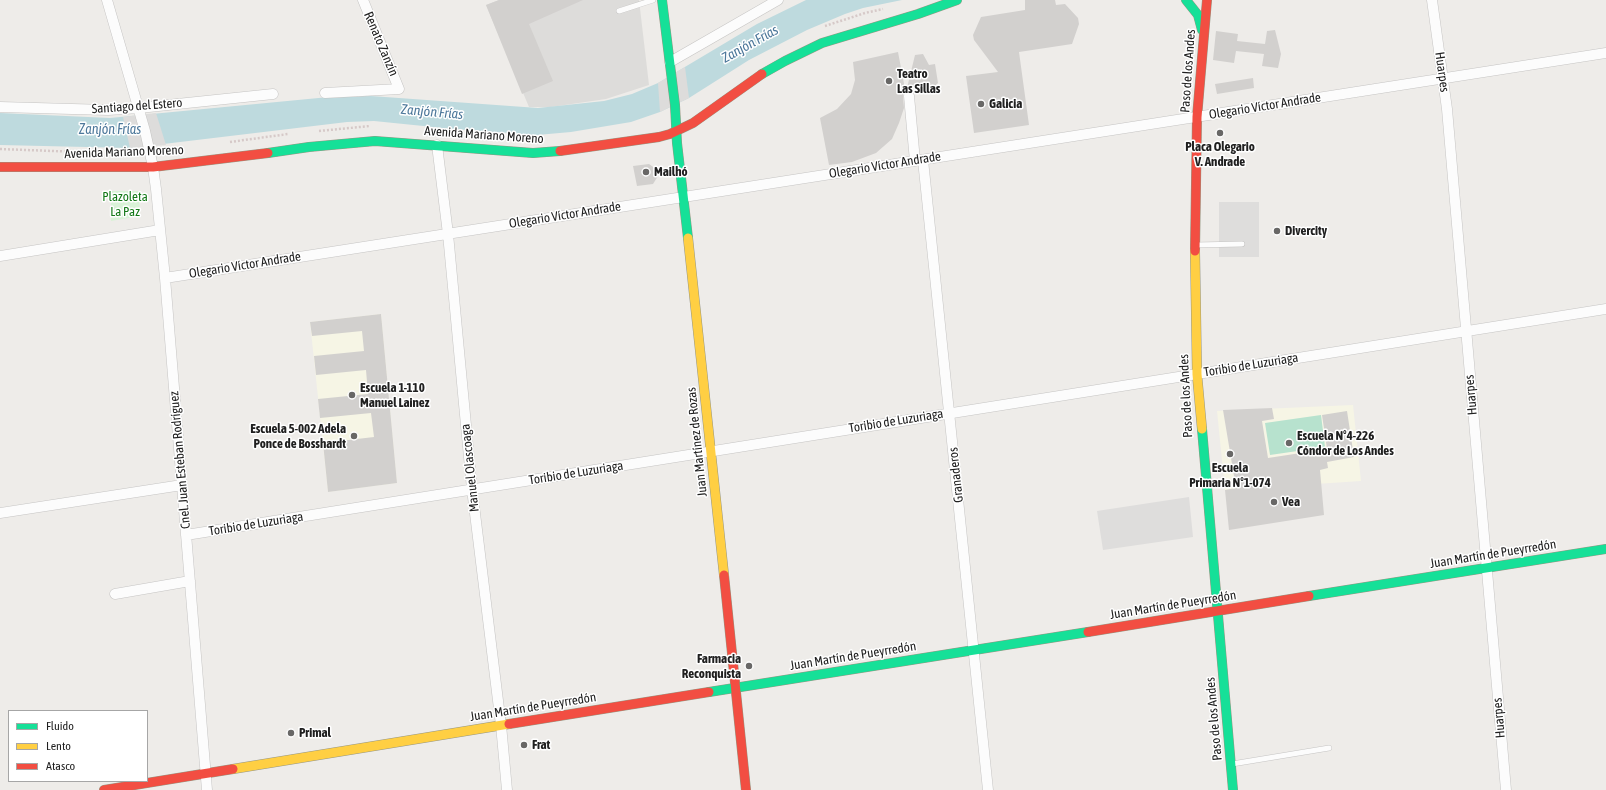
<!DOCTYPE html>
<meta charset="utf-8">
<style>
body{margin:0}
#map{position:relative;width:1606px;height:790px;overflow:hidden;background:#eeece9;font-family:"Asap Condensed",sans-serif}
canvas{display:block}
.legend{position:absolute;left:8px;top:710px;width:140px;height:72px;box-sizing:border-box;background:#fff;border:1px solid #a6a6a6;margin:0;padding:5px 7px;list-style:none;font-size:12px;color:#202020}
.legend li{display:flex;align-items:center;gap:8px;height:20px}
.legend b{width:20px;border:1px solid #a6a6a6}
</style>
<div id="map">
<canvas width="1606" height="790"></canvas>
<ul class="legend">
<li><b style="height:5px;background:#16e098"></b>Fluido</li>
<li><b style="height:5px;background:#ffcf43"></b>Lento</li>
<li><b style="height:5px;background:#f24e42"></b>Atasco</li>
</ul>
</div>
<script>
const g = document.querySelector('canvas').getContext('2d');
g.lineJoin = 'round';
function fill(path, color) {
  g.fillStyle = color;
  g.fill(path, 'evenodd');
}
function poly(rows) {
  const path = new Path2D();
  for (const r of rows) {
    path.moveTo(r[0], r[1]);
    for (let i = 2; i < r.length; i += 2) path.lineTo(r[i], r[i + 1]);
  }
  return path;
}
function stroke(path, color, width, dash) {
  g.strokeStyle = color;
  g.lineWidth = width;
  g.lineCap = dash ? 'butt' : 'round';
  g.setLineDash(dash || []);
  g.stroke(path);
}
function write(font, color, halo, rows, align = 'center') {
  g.font = font + ' "Asap Condensed",sans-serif';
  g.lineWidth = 3;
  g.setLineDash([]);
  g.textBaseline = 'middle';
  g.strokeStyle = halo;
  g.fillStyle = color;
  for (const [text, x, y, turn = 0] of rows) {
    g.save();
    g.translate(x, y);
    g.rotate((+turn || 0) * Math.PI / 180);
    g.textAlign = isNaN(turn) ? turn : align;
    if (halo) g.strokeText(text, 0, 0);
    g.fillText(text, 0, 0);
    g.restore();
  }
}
fill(poly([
 [499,0,639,0,649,85,606,99,551,107,529,107,486,5]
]), '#dddcda');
fill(poly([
 [381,314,397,483,328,492,310,322],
 [1353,405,1361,481,1225,490,1217,411]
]), '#f6f5e5');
fill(poly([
 [111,191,139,191,140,216,111,221]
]), '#d9f2d7');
fill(poly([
 [1321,415,1325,447,1270,455,1265,423]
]), '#b7e2ce');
fill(poly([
 [1219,202,1259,202,1259,257,1219,257],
 [1189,497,1193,537,1103,550,1097,511]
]), '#dedddc');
fill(poly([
 [806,0,902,0,863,8,845,14,807,30,749,60,689,98,660,112,631,122,571,132,537,135,453,129,374,121,347,122,130,148,0,145,0,113,110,118,329,97,371,96,538,108,604,101,632,94,658,83,757,24]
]), '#bedade');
fill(poly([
 [685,67,689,98,660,112,658,83],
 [156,113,166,145,130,148,123,117]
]), '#dddcdb');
fill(poly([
 [499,0,583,0,529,24,553,81,522,94,486,5],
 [1025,0,1055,0,1056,5,1065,4,1078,18,1079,24,1072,44,1019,52,1029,125,974,133,966,76,998,72,974,40,973,35,981,17,1025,10],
 [1275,30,1281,54,1278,68,1262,66,1264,54,1236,51,1234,63,1213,60,1216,31,1238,34,1237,41,1265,44,1267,31],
 [898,52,905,89,903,96,904,108,899,123,892,139,876,153,852,162,829,165,820,118,837,109,851,94,855,80,853,62],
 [923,54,929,65,935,64,938,83,926,93,917,86,907,88,915,55],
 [1253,78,1254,88,1217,94,1215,84],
 [649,164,656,169,658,176,653,184,637,186,633,166],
 [381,314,397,483,328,492,323,443,374,437,371,413,320,418,318,399,368,394,366,370,316,375,314,356,364,351,362,331,312,336,310,322],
 [1272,408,1274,419,1262,421,1268,458,1327,449,1322,415,1347,411,1354,457,1327,462,1328,468,1320,470,1324,515,1229,530,1225,490,1236,488,1223,410]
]), '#d2d0ce');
const lane = poly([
 [619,11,653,0],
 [1196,245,1242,244],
 [1232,764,1329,748]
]);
const street = poly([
 [107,0,145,131,153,167,156,189,165,278,207,790],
 [1432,0,1447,109,1506,790],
 [670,62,778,0],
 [325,93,399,89,363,0],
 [909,96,915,161],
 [0,107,108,110,139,108,273,94],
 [437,145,448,234,472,489,501,725,507,790],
 [923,160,988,790],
 [0,256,160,230],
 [165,278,1606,53],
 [0,513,182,485],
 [186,535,1606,309],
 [115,594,190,581]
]);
const fast = poly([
 [662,0,675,105,677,143,688,238],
 [1186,0,1198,15,1202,30],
 [762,74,785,61,822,43,918,14,957,0],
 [268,153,309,147,375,141,533,153,560,151],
 [1202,429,1233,790],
 [1309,596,1606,549],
 [709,692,1088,632]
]);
const slow = poly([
 [688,238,724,575],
 [1195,251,1197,374,1202,429],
 [233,769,509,724]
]);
const jam = poly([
 [560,151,659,137,670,134,693,123,762,74],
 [0,167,153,167,268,153],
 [1195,251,1197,117,1207,0],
 [724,575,746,790],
 [1088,632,1309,596],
 [509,724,709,692],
 [104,790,233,769]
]);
stroke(lane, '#c5c4c3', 6);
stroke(street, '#c5c4c3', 11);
stroke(fast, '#969682', 10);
stroke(slow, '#969682', 10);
stroke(jam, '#969682', 10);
stroke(poly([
 [825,26,865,13,883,9],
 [319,131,370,126],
 [230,142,288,134],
 [0,149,79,152]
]), '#d6c9c8', 2.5, [2, 2]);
stroke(lane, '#fcfcfc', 5);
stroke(street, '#fcfcfc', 10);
stroke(fast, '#16e098', 9);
stroke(slow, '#ffcf43', 9);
stroke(jam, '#f24e42', 9);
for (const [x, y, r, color] of [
 [889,81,4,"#686766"],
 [981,104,4,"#686766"],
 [1220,133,4,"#686766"],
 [646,172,4,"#686766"],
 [1277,231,4,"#686766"],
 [352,395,4,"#686766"],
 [354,436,4,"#686766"],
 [1289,443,4,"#686766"],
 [1230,454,4,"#686766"],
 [1274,502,4,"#686766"],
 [749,666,4,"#686766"],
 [291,733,4,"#686766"],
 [524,745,4,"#686766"]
]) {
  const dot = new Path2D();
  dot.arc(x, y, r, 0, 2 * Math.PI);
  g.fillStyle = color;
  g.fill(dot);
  stroke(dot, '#fff', 1.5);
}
write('13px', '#202020', '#fff', [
 ["Renato Zanzín",381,44,67],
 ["Paso de los Andes",1188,71,-86],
 ["Huarpes",1442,72,82],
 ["Santiago del Estero",137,106,-4],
 ["Olegario Víctor Andrade",1265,106,-9],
 ["Avenida Mariano Moreno",484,135,4],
 ["Avenida Mariano Moreno",124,152,-2],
 ["Olegario Víctor Andrade",885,165,-9],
 ["Olegario Víctor Andrade",565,215,-9],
 ["Olegario Víctor Andrade",245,265,-9],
 ["Toribio de Luzuriaga",1251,365,-9],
 ["Huarpes",1471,395,-95],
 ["Paso de los Andes",1186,396,-93],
 ["Toribio de Luzuriaga",896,421,-9],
 ["Juan Martínez de Rozas",697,442,-96],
 ["Cnel. Juan Esteban Rodríguez",180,460,-95],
 ["Manuel Olascoaga",470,468,-96],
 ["Toribio de Luzuriaga",576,473,-9],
 ["Granaderos",956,475,-96],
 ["Toribio de Luzuriaga",256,524,-9],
 ["Juan Martín de Pueyrredón",1493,554,-9],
 ["Juan Martín de Pueyrredón",1173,605,-9],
 ["Juan Martín de Pueyrredón",853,656,-9],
 ["Juan Martín de Pueyrredón",533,707,-9],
 ["Huarpes",1499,718,-95],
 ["Paso de los Andes",1214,719,-95]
]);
write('bold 13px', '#202020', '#fff', [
 ["Teatro",897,74],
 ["Las Sillas",897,89],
 ["Galicia",989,104],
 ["Placa Olegario",1220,147,"center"],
 ["V. Andrade",1220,162,"center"],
 ["Mailhó",654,172],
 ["Divercity",1285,231],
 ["Escuela 1-110",360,388],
 ["Manuel Lainez",360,403],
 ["Escuela 5-002 Adela",346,429,"right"],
 ["Ponce de Bosshardt",346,444,"right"],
 ["Escuela N°4-226",1297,436],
 ["Cóndor de Los Andes",1297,451],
 ["Escuela",1230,468,"center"],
 ["Primaria N°1-074",1230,483,"center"],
 ["Vea",1282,502],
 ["Farmacia",741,659,"right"],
 ["Reconquista",741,674,"right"],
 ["Primal",299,733],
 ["Frat",532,745]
], 'left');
write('13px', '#137817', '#fff', [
 ["Plazoleta",125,197],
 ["La Paz",125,212]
]);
write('italic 14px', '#4c779a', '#fff', [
 ["Zanjón Frías",750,44,-29],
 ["Zanjón Frías",432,112,5],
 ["Zanjón Frías",110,130]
]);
</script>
